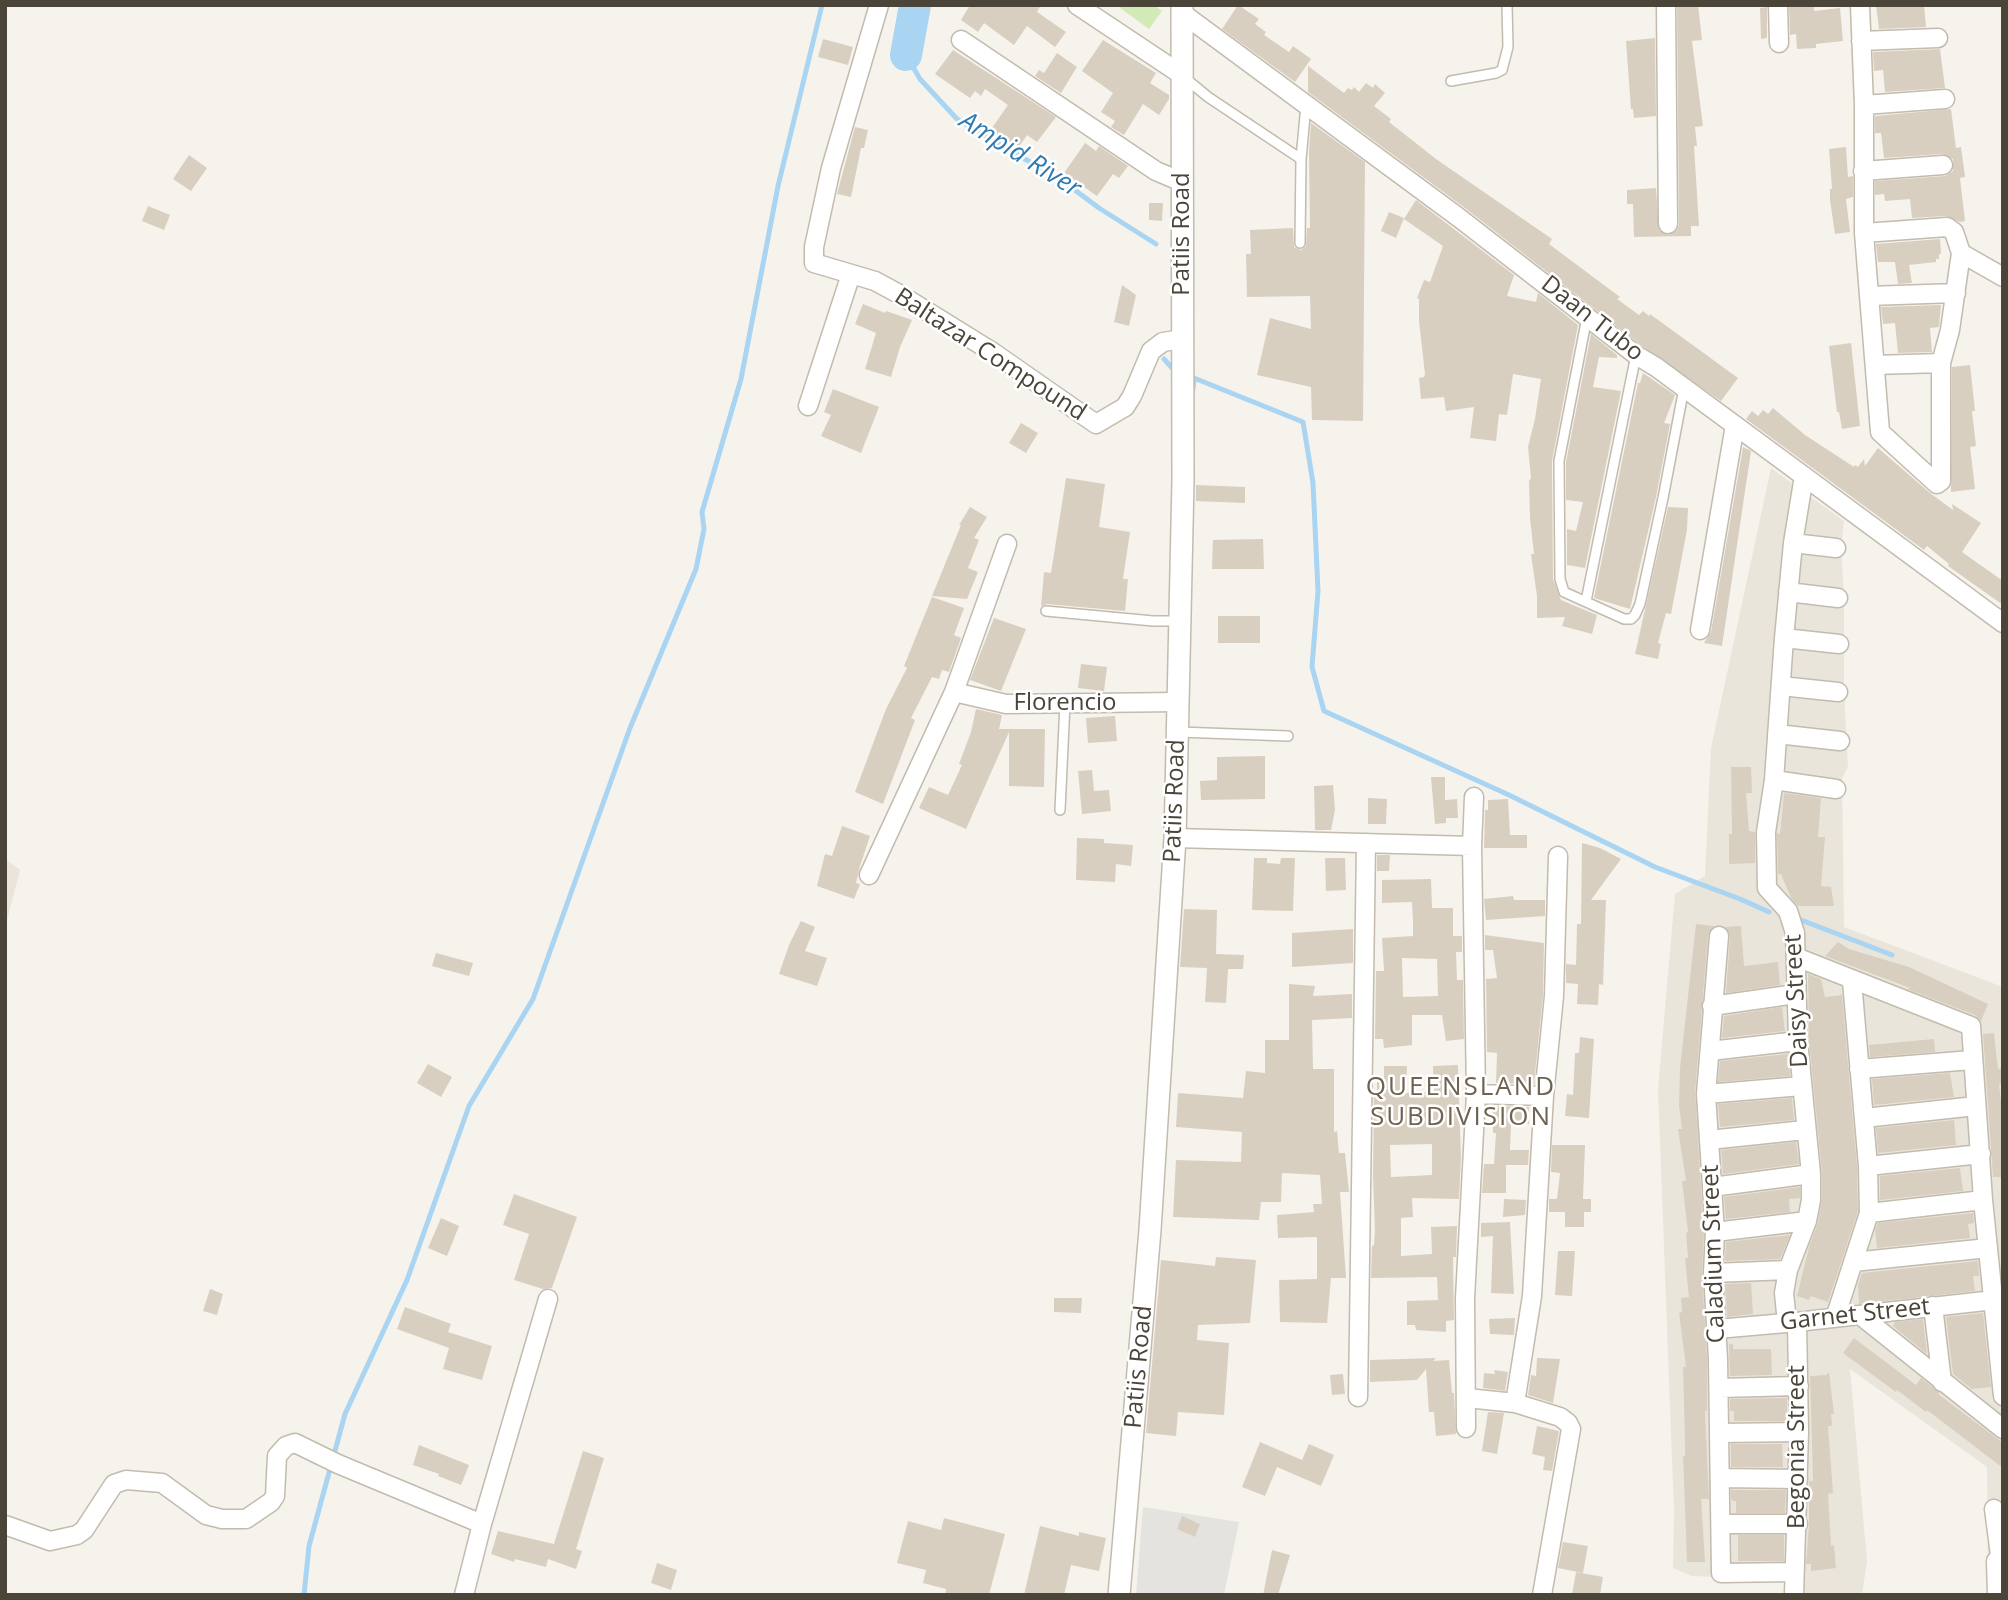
<!DOCTYPE html>
<style>
body{margin:0}
#map{position:relative;width:2008px;height:1600px;overflow:hidden;background:#f6f3ec;font-family:"Open Sans",sans-serif}
canvas{display:block}
.frame{position:absolute;inset:0;border:7px solid #4b4439;pointer-events:none}
</style>
<div id="map">
<canvas width="2008" height="1600"></canvas>
<div class="frame"></div>
</div>
<script>
const g = document.querySelector('canvas').getContext('2d');
g.lineJoin = 'round';
function fill(path, color) {
  g.fillStyle = color;
  g.fill(path, 'evenodd');
}
function poly(rows) {
  const path = new Path2D();
  for (const r of rows) {
    path.moveTo(r[0], r[1]);
    for (let i = 2; i < r.length; i += 2) path.lineTo(r[i], r[i + 1]);
  }
  return path;
}
function stroke(path, color, width, dash) {
  g.strokeStyle = color;
  g.lineWidth = width;
  g.lineCap = dash ? 'butt' : 'round';
  g.setLineDash(dash || []);
  g.stroke(path);
}
function write(font, color, halo, rows, align = 'center') {
  g.font = font + ' "Open Sans",sans-serif';
  g.lineWidth = 5;
  g.setLineDash([]);
  g.textBaseline = 'middle';
  g.strokeStyle = halo;
  g.fillStyle = color;
  for (const [text, x, y, turn = 0] of rows) {
    g.save();
    g.translate(x, y);
    g.rotate((+turn || 0) * Math.PI / 180);
    g.textAlign = isNaN(turn) ? turn : align;
    if (halo) g.strokeText(text, 0, 0);
    g.fillText(text, 0, 0);
    g.restore();
  }
}
fill(poly([
 [1771,468,1844,521,1841,548,1844,598,1844,692,1848,767,1842,778,1844,927,2003,987,2003,1595,1988,1595,1987,1467,1850,1369,1867,1561,1862,1595,1786,1595,1787,1580,1692,1576,1673,1568,1674,1512,1658,1089,1675,894,1705,876,1711,748],
 [5,859,20,870,5,928]
]), '#eae5da');
fill(poly([
 [1122,5,1154,5,1162,11,1149,29,1120,8]
]), '#d2eab5');
fill(poly([
 [1143,1507,1239,1522,1224,1595,1136,1595]
]), '#e5e3e0');
stroke(poly([
 [906,55,920,79,957,119,1064,182,1099,208,1156,244],
 [1164,359,1173,369],
 [1193,389,1194,378,1303,422,1313,483,1318,591,1312,667,1324,711,1509,795,1655,867,1740,899,1769,912],
 [1801,920,1892,955],
 [304,1595,309,1546,345,1414,407,1280,469,1106,533,999,630,728,696,569,704,529,702,512,741,379,778,186,822,5]
]), '#a9d4f2', 5);
stroke(poly([
 [906,55,915,5]
]), '#a9d4f2', 32);
fill(poly([
 [970,5,1041,5,1037,12,1066,32,1055,47,1027,26,1014,45,984,23,978,32,961,20],
 [1238,5,1259,19,1255,24,1266,32,1264,35,1289,52,1293,46,1311,59,1295,82,1222,29],
 [1677,5,1698,5,1702,40,1692,41,1703,126,1695,127,1697,146,1694,146,1699,226,1691,226,1691,236,1634,237,1633,204,1627,204,1627,190,1656,188,1659,230,1669,235,1677,230,1679,225],
 [1789,5,1814,5,1814,11,1840,8,1843,41,1816,44,1816,48,1797,49,1796,34,1790,35],
 [1876,5,1924,5,1926,27,1879,29],
 [1767,7,1767,38,1761,39,1760,8],
 [1655,38,1656,116,1634,118,1633,109,1631,109,1626,41],
 [823,39,853,47,848,65,818,57],
 [1103,40,1156,73,1150,83,1169,95,1169,99,1159,115,1143,104,1124,135,1111,127,1115,121,1101,112,1113,93,1082,71],
 [1940,49,1945,88,1885,92,1883,70,1874,71,1873,52],
 [953,50,1056,117,1037,142,1027,135,1016,151,989,132,1008,105,985,89,981,96,975,91,970,98,935,74],
 [1057,53,1077,67,1061,93,1035,76,1039,70,1044,73],
 [1308,66,1344,93,1348,88,1352,90,1354,87,1359,92,1366,83,1373,88,1375,84,1385,93,1374,106,1391,119,1389,122,1436,159,1552,239,1549,244,1620,297,1617,299,1639,315,1643,311,1649,316,1650,314,1738,378,1721,401,1642,346,1465,208,1308,92],
 [1951,109,1956,148,1961,147,1965,177,1960,178,1965,221,1960,222,1946,216,1912,218,1910,199,1885,201,1884,194,1875,195,1875,181,1945,176,1953,171,1953,159,1942,154,1884,158,1881,133,1875,133,1875,116],
 [1311,123,1365,162,1363,421,1312,420,1311,387,1257,375,1270,318,1311,329,1310,296,1247,297,1246,254,1251,254,1250,230,1293,228,1294,247,1301,250,1306,246,1307,228,1310,228,1309,151],
 [855,127,868,130,864,148,861,148,851,197,837,194],
 [1085,143,1096,151,1099,146,1128,166,1119,178,1113,174,1097,196,1064,173],
 [1846,147,1848,177,1853,176,1853,197,1846,199,1850,232,1835,234,1830,200,1830,189,1832,189,1829,149],
 [189,155,207,168,191,191,173,179],
 [1416,200,1514,275,1507,296,1536,302,1538,293,1578,325,1552,461,1553,579,1561,600,1597,615,1592,634,1562,626,1565,617,1537,618,1537,596,1531,554,1534,554,1530,518,1529,480,1531,479,1528,447,1535,419,1541,379,1513,374,1507,415,1499,414,1496,441,1470,438,1474,407,1446,411,1444,397,1421,399,1419,378,1424,377,1425,374,1419,321,1419,299,1417,298,1424,280,1430,282,1443,246,1404,219],
 [1149,203,1163,203,1162,221,1149,220],
 [148,206,170,215,164,230,142,221],
 [1389,212,1404,218,1396,238,1381,231],
 [1940,239,1941,254,1939,254,1939,259,1936,259,1936,262,1909,265,1912,283,1898,284,1895,262,1878,262,1876,244],
 [1122,285,1136,295,1129,326,1114,322],
 [863,304,885,313,886,311,912,320,900,347,891,377,865,369,876,333,855,324],
 [1941,305,1939,327,1930,328,1932,352,1898,353,1895,323,1883,324,1881,307],
 [1591,334,1617,355,1617,358,1599,357,1593,387,1621,391,1585,568,1567,565,1567,529,1576,531,1583,502,1566,500,1566,462],
 [1851,343,1860,426,1842,429,1839,412,1837,412,1829,346],
 [1970,365,1975,411,1972,411,1976,446,1970,447,1975,489,1951,492,1952,367],
 [1643,373,1675,395,1664,423,1670,424,1656,497,1630,609,1594,598,1638,383,1640,383],
 [833,389,879,407,861,453,821,436,831,415,824,412],
 [1773,408,1805,435,1854,467,1855,465,1858,467,1864,459,1865,466,1878,448,1930,493,1953,510,1952,504,1981,523,1962,552,2003,581,2003,605,1948,566,1949,564,1927,546,1924,550,1746,419,1752,411,1758,416,1763,410,1768,414],
 [1021,423,1038,433,1026,453,1009,443],
 [1743,447,1751,451,1722,646,1704,643,1711,632],
 [1066,478,1105,484,1099,527,1130,532,1123,579,1128,579,1125,611,1047,604,1041,606,1044,572,1051,573],
 [1196,485,1245,487,1245,503,1196,501],
 [970,507,987,517,974,538,979,540,968,568,978,572,967,599,932,596,961,525,959,525],
 [1668,507,1688,508,1687,530,1671,614,1666,613,1658,643,1661,644,1658,659,1635,654],
 [1263,539,1264,569,1212,569,1213,540],
 [932,597,964,608,954,635,961,638,949,672,942,670,939,679,932,677,911,718,915,720,883,804,855,792,886,709,907,668,904,666],
 [1218,616,1260,616,1260,643,1218,643],
 [994,618,1026,629,1001,691,970,680],
 [1081,664,1107,667,1104,691,1078,688],
 [976,709,1002,715,999,729,1045,729,1044,787,1009,786,1009,732,966,829,919,808,929,787,948,795,962,765,959,764,971,732],
 [1115,716,1117,741,1088,743,1086,718],
 [1265,756,1265,799,1201,800,1200,781,1217,780,1217,757],
 [1731,767,1751,767,1752,793,1746,793,1749,831,1755,832,1755,863,1729,864,1729,834,1732,834],
 [1092,770,1094,791,1109,790,1111,811,1082,814,1078,771],
 [1431,777,1445,777,1445,800,1457,799,1458,818,1446,818,1446,823,1435,824],
 [1333,785,1335,810,1331,830,1315,830,1314,786],
 [1784,793,1821,798,1818,837,1825,837,1821,886,1831,887,1834,906,1798,906,1791,898,1781,874,1778,874,1777,833,1780,834],
 [1368,798,1387,799,1386,824,1368,824],
 [1508,799,1510,835,1527,835,1527,848,1484,848,1485,810,1488,810,1488,800],
 [842,826,870,836,860,866,856,883,860,884,854,899,817,886,825,854,832,856],
 [1077,838,1104,839,1104,843,1133,845,1131,866,1116,864,1115,882,1076,880],
 [1582,843,1600,848,1621,859,1591,900,1606,900,1603,985,1599,984,1598,1005,1577,1004,1578,984,1566,983,1566,964,1576,965,1577,924,1581,924],
 [1377,855,1390,855,1389,871,1377,871],
 [1254,858,1267,858,1267,863,1280,864,1281,858,1295,858,1293,911,1252,910],
 [1325,858,1345,858,1346,890,1326,891],
 [1431,879,1432,908,1453,908,1453,936,1462,936,1462,952,1456,952,1457,980,1463,980,1464,1039,1446,1041,1442,1015,1412,1015,1412,1045,1384,1048,1383,1039,1375,1039,1376,971,1384,971,1382,938,1413,936,1413,921,1412,902,1382,903,1382,880],
 [1402,958,1437,959,1438,996,1403,997],
 [1513,896,1514,900,1545,900,1545,916,1486,920,1484,899],
 [1184,909,1217,910,1216,954,1244,955,1243,969,1228,969,1226,1003,1205,1002,1207,968,1180,967],
 [801,921,815,927,805,951,827,958,817,986,779,974,789,945],
 [1696,924,1714,926,1708,935,1695,1093,1704,1232,1702,1273,1707,1359,1707,1411,1705,1411,1709,1499,1701,1499,1705,1562,1687,1562,1683,1456,1685,1456,1685,1444,1683,1367,1686,1367,1679,1313,1682,1312,1681,1298,1689,1297,1685,1258,1688,1258,1686,1233,1688,1232,1682,1181,1686,1181,1678,1129,1682,1129,1679,1106,1680,1068],
 [1741,926,1744,966,1778,962,1780,985,1726,993,1730,937,1725,927],
 [1353,929,1353,963,1292,967,1292,933],
 [1485,935,1544,943,1543,995,1534,1084,1496,1083,1497,1053,1487,1052,1486,979,1497,978,1493,950,1485,950],
 [1838,942,1849,949,1909,967,1988,1004,1981,1021,1975,1015,1907,989,1910,988,1825,956],
 [436,953,473,963,469,976,432,966],
 [1808,974,1821,979,1825,997,1842,995,1857,1167,1858,1211,1828,1302,1811,1296,1809,1300,1797,1296,1809,1247,1818,1223,1822,1200,1822,1173,1809,1040],
 [1289,984,1315,986,1313,996,1352,994,1352,1018,1312,1020,1313,1069,1334,1069,1334,1132,1337,1131,1339,1153,1345,1153,1349,1192,1340,1192,1346,1278,1331,1278,1327,1323,1280,1322,1279,1280,1317,1279,1317,1237,1278,1238,1277,1215,1314,1212,1313,1204,1322,1204,1320,1175,1282,1173,1281,1202,1261,1202,1259,1220,1173,1217,1176,1160,1241,1162,1242,1132,1176,1127,1178,1093,1243,1098,1246,1071,1265,1073,1265,1040,1289,1040],
 [1782,1007,1785,1031,1722,1038,1724,1016],
 [1994,1033,1998,1069,2003,1068,2003,1083,1999,1084,2003,1118,2003,1177,1993,1177,1983,1034],
 [1580,1037,1594,1039,1589,1118,1565,1116,1567,1094,1573,1095,1575,1053,1579,1053],
 [1934,1039,1935,1052,1870,1057,1869,1045],
 [1788,1054,1790,1076,1718,1082,1720,1061],
 [428,1064,452,1077,441,1097,417,1083],
 [1458,1065,1461,1158,1459,1199,1412,1198,1413,1217,1401,1218,1401,1256,1432,1254,1431,1227,1457,1226,1456,1257,1453,1257,1454,1320,1446,1321,1446,1332,1416,1330,1415,1325,1407,1325,1407,1301,1438,1300,1437,1277,1371,1278,1372,1246,1374,1245,1375,1231,1373,1177,1374,1094,1377,1094,1377,1078,1384,1078,1384,1066,1407,1066,1406,1093,1434,1092,1433,1066],
 [1432,1144,1432,1175,1391,1177,1390,1145],
 [1950,1073,1954,1097,1874,1105,1872,1079],
 [1792,1098,1794,1120,1720,1127,1718,1104],
 [1493,1106,1529,1107,1529,1124,1511,1123,1510,1150,1529,1150,1528,1165,1506,1165,1506,1193,1482,1193,1484,1164,1494,1164,1496,1133,1493,1133],
 [1954,1120,1956,1145,1878,1153,1876,1128],
 [1796,1142,1799,1164,1723,1174,1721,1150],
 [1552,1145,1585,1145,1583,1199,1591,1199,1591,1212,1584,1212,1584,1227,1565,1227,1565,1212,1549,1212,1549,1199,1557,1199,1560,1173,1551,1172],
 [1960,1168,1963,1191,1880,1200,1880,1176],
 [1800,1187,1800,1198,1789,1199,1790,1212,1726,1219,1724,1197],
 [514,1194,577,1217,552,1288,543,1289,514,1280,529,1234,503,1225],
 [1504,1199,1526,1200,1525,1215,1503,1217],
 [1973,1213,1974,1223,1968,1224,1970,1238,1877,1248,1875,1230,1878,1223],
 [441,1218,459,1226,447,1256,428,1248],
 [1510,1222,1514,1294,1491,1293,1493,1236,1481,1237,1481,1223],
 [1790,1235,1780,1259,1725,1261,1726,1242],
 [1558,1251,1575,1251,1572,1296,1555,1295],
 [1216,1257,1256,1260,1250,1323,1198,1325,1197,1340,1229,1343,1224,1415,1178,1412,1176,1436,1146,1433,1161,1260,1215,1266],
 [1978,1261,1979,1276,1973,1276,1975,1291,1859,1304,1858,1285,1862,1273],
 [1751,1283,1753,1314,1727,1317,1725,1284],
 [210,1289,223,1294,217,1315,203,1311],
 [1054,1298,1082,1298,1081,1313,1054,1312],
 [405,1307,451,1324,448,1332,492,1346,482,1380,443,1369,449,1348,397,1329],
 [1983,1313,1991,1387,1972,1389,1953,1374,1946,1317],
 [1515,1318,1514,1335,1490,1334,1489,1319],
 [1923,1319,1927,1354,1893,1326,1895,1322],
 [1854,1338,1916,1385,1921,1378,1940,1393,1938,1394,2003,1443,2003,1468,1927,1410,1926,1412,1897,1390,1896,1392,1843,1353],
 [1729,1344,1733,1344,1733,1349,1771,1349,1772,1375,1730,1376],
 [1436,1358,1433,1361,1449,1360,1452,1393,1454,1393,1456,1434,1436,1436,1434,1412,1429,1412,1426,1369,1417,1380,1370,1382,1370,1360],
 [1537,1358,1560,1359,1553,1403,1528,1395,1531,1375,1536,1376],
 [1494,1370,1508,1372,1505,1391,1483,1388,1484,1373,1495,1374],
 [1829,1372,1834,1414,1831,1414,1832,1426,1828,1426,1833,1493,1828,1494,1831,1546,1834,1545,1836,1568,1811,1571,1811,1564,1806,1564,1809,1525,1809,1481,1813,1481,1810,1376,1826,1375],
 [1343,1374,1345,1394,1332,1395,1330,1375],
 [1787,1398,1787,1421,1734,1421,1734,1411,1730,1411,1730,1399],
 [1488,1412,1504,1413,1497,1454,1482,1451],
 [1537,1426,1559,1431,1552,1471,1543,1470,1545,1457,1532,1454],
 [1260,1442,1302,1460,1309,1444,1334,1455,1321,1486,1277,1467,1265,1496,1242,1487],
 [1731,1444,1782,1444,1783,1467,1731,1467],
 [419,1445,469,1465,461,1485,438,1476,439,1474,413,1465],
 [583,1451,604,1458,576,1549,582,1551,576,1569,548,1559,546,1567,515,1559,514,1562,491,1554,498,1531,554,1544],
 [1731,1490,1786,1490,1785,1513,1736,1513,1736,1501,1733,1501,1731,1498],
 [1182,1516,1200,1524,1195,1537,1177,1529],
 [944,1518,1005,1534,989,1595,945,1595,946,1589,923,1583,926,1570,897,1563,908,1521,941,1530],
 [1040,1526,1079,1536,1079,1532,1106,1538,1099,1571,1071,1565,1064,1595,1024,1595],
 [1738,1535,1784,1535,1784,1561,1738,1561],
 [1563,1542,1588,1546,1583,1573,1558,1568],
 [1272,1550,1290,1555,1278,1595,1263,1595],
 [657,1563,677,1570,671,1590,651,1583],
 [1576,1572,1603,1577,1600,1595,1572,1595]
]), '#d8cfc1');
const service = poly([
 [1185,78,1208,97,1301,159],
 [1451,81,1496,73,1502,70,1508,47,1507,5],
 [1300,243,1301,159,1306,105],
 [1587,317,1559,461,1560,579,1564,592,1624,619,1631,619,1635,615,1640,604,1663,498,1684,388],
 [1586,601,1636,355],
 [1046,611,1153,621,1181,621],
 [1179,732,1288,736],
 [1060,810,1065,703]
]);
const minor = poly([
 [879,5,831,168,814,247,814,263,875,281,899,294,994,353,1096,424,1125,407,1132,396,1151,351,1163,342,1182,339],
 [1077,5,1182,75],
 [1666,5,1668,224],
 [1778,5,1779,43],
 [1860,5,1864,105,1864,233,1880,432,1937,484,1941,481,1941,363,1950,330,1961,253,1954,232,1947,227,1864,233],
 [1182,13,1458,217,1636,355,1656,367,2003,623],
 [961,40,1156,171,1182,182],
 [1861,41,1938,38],
 [1864,105,1945,99],
 [1863,171,1943,165],
 [1961,253,2003,277],
 [1869,296,1956,293],
 [1875,365,1941,363],
 [808,406,851,274],
 [1793,543,1836,548],
 [1788,592,1838,598],
 [1700,630,1735,425],
 [1784,638,1839,644],
 [1781,686,1838,692],
 [954,692,1006,704,1178,702],
 [1777,734,1840,741],
 [1774,780,1836,789],
 [1175,838,1472,846],
 [869,875,954,692,1007,544],
 [1719,936,1706,1094,1715,1232,1713,1273,1718,1359,1721,1573,1794,1572],
 [1796,957,1971,1026,1983,1200,2003,1396],
 [1712,1006,1796,994],
 [1710,1051,1798,1041],
 [1859,1069,1972,1060],
 [1706,1094,1802,1086],
 [1544,1096,1554,996,1558,856],
 [1864,1118,1976,1106],
 [1709,1140,1805,1130],
 [1868,1166,1981,1154],
 [1712,1187,1811,1174],
 [1869,1213,1983,1200],
 [1715,1232,1807,1221],
 [1853,1262,1988,1248],
 [1713,1273,1788,1270],
 [1933,1306,1942,1382],
 [1860,1315,2003,1429],
 [1835,1318,1869,1213,1868,1166,1852,981],
 [1787,1323,1784,1293,1788,1270,1807,1221,1811,1200,1811,1174,1798,1041,1795,933,1788,911,1767,888,1766,832,1774,780,1784,638,1793,543,1804,476],
 [1717,1329,1797,1322,1994,1300],
 [1719,1388,1799,1386],
 [1358,1397,1366,843],
 [1467,1398,1515,1403,1532,1296,1544,1096,1476,1094],
 [1515,1403,1560,1417,1568,1423,1571,1429,1542,1595],
 [1466,1428,1465,1298,1476,1094,1472,846,1474,797],
 [1720,1433,1799,1432],
 [1721,1478,1798,1479],
 [1994,1509,2000,1555],
 [482,1524,548,1299],
 [1722,1524,1798,1524],
 [5,1525,50,1541,77,1535,84,1530,114,1484,126,1480,162,1483,206,1515,222,1519,246,1519,271,1502,275,1496,277,1456,286,1446,295,1443,338,1464,482,1524,464,1595],
 [1794,1595,1799,1432,1797,1322],
 [1997,1595,1996,1561,2003,1554]
]);
const tertiary = poly([
 [1119,1595,1150,1230,1175,838,1183,481,1182,5]
]);
stroke(service, '#c2bbae', 12);
stroke(minor, '#c2bbae', 21);
stroke(tertiary, '#c2bbae', 24);
stroke(service, '#fff', 9);
stroke(minor, '#fff', 18);
stroke(tertiary, '#fff', 21);
write('24px', '#4b4439', '#fff', [
 ["Patiis Road",1182,234,-90],
 ["Daan Tubo",1592,319,38],
 ["Baltazar Compound",990,355,33],
 ["Florencio",1065,703],
 ["Patiis Road",1175,801,-88],
 ["Daisy Street",1797,1001,-93],
 ["Caladium Street",1714,1254,-92],
 ["Garnet Street",1855,1315,-6],
 ["Patiis Road",1139,1367,-85],
 ["Begonia Street",1797,1447,-90]
]);
write('italic 26px', '#2e7ab2', '#fff', [
 ["Ampid River",1020,155,32]
]);
g.letterSpacing = '2px';
write('26px', '#6e6250', '#fff', [
 ["QUEENSLAND",1461,1088],
 ["SUBDIVISION",1461,1118]
]);
g.letterSpacing = '0px';
</script>
